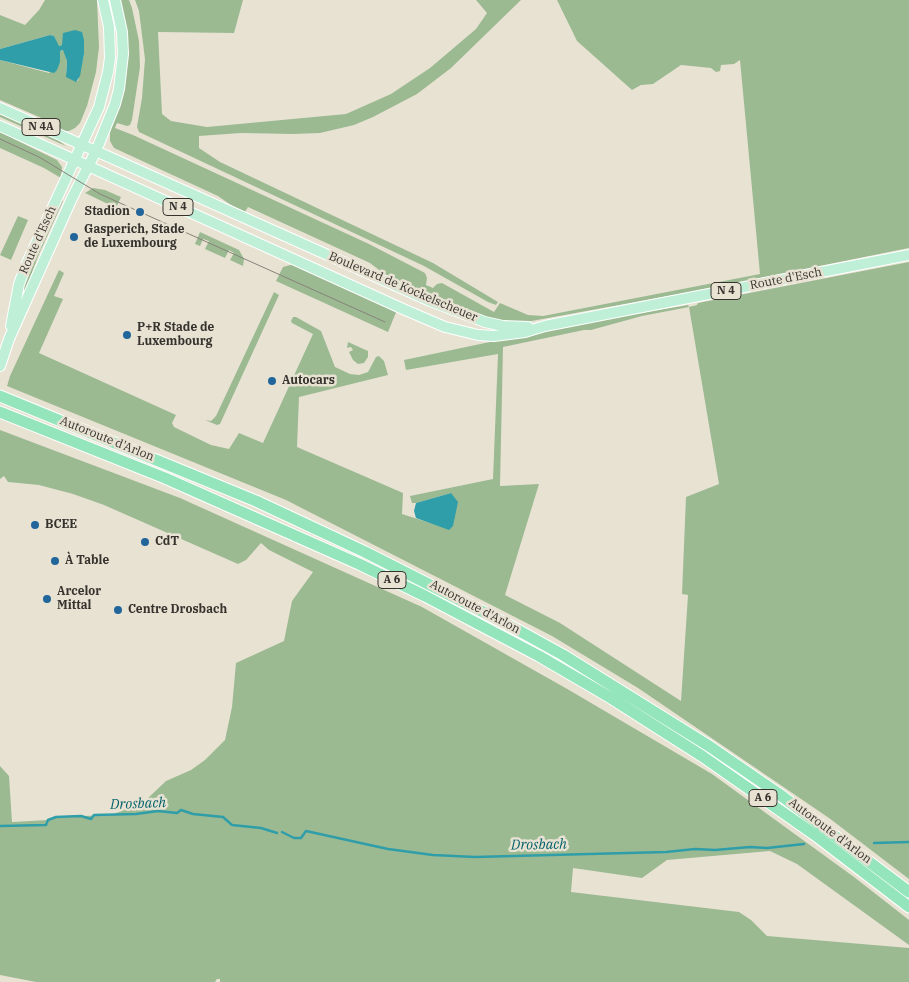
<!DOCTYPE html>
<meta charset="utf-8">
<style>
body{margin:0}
canvas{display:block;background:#e8e2d3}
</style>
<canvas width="909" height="982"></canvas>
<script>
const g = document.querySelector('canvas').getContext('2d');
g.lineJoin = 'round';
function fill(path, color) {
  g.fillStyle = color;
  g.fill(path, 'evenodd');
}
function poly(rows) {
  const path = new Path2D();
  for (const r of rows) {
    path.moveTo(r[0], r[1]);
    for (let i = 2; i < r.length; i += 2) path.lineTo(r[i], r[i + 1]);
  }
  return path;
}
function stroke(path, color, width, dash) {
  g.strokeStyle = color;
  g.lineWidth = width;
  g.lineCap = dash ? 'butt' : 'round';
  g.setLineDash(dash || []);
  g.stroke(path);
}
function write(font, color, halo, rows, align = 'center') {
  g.font = font + ' "IBM Plex Serif",serif';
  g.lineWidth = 5;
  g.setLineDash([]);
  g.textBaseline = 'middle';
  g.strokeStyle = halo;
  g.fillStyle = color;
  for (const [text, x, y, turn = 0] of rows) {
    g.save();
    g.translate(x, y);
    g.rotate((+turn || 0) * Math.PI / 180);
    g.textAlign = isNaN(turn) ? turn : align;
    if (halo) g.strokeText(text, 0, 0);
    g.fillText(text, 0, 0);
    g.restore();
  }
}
fill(poly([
 [45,0,97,0,99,47,96,72,87,106,80,123,75,128,69,131,63,131,51,128,53,123,0,100,0,60,49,73,60,62,60,51,64,50,67,61,66,73,78,81,84,54,62,45,58,46,54,36,50,35,0,49,0,15,25,25,39,10],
 [117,0,129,0,132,8,139,41,140,67,132,120,130,125,127,126,117,123,115,128,133,135,369,244,425,273,427,278,426,285,433,288,437,284,442,283,494,312,500,303,528,315,543,316,760,274,740,60,734,64,721,65,720,71,716,72,711,68,681,65,653,84,641,85,632,90,577,41,557,0,909,0,909,248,685,293,515,324,500,322,466,312,387,276,370,263,248,207,245,212,231,205,218,196,114,148,110,141,110,132,120,100],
 [135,0,243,0,234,33,158,32,162,114,171,121,207,127,346,114,391,94,430,68,476,29,487,13,476,0,521,0,451,68,417,94,373,117,354,125,320,133,293,134,241,133,199,136,199,148,220,162,433,263,498,302,496,305,488,302,424,266,139,132,137,127,142,98,145,59,139,11],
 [0,114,58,140,66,146,0,117],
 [0,130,14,139,57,160,62,167,61,178,44,168,0,148],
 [93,188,105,190,121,197,116,208,85,193],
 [60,199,63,201,39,254,23,297,21,296,25,279],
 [18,216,28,220,11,260,0,255],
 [200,232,239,250,244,259,243,266,230,260,234,253,229,250,225,258,205,249,209,241,203,239,200,246,195,244],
 [909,262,909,879,829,818,638,688,552,636,286,500,7,386,10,376,59,270,64,273,54,296,63,299,39,353,176,415,172,423,174,427,211,445,229,449,239,433,263,443,313,334,292,323,291,321,293,317,296,317,321,331,335,367,350,374,359,375,368,372,376,357,379,356,384,361,388,375,299,397,297,447,403,493,402,514,449,529,451,493,416,503,412,503,410,496,493,479,498,354,406,370,404,360,571,325,688,305,689,307,697,305,698,303],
 [689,307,719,484,686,497,682,594,688,595,681,701,560,623,505,595,539,484,500,486,503,347,584,330,591,330,642,316],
 [294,264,397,310,388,332,276,281,283,267],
 [274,292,279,295,220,424,217,425,205,420,211,421,216,416],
 [348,342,368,351,368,357,364,363,358,364,353,360,349,352,353,350,351,347,347,348],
 [0,430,180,498,422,607,569,690,712,774,854,877,909,920,909,945,797,864,770,851,667,860,642,878,573,868,571,892,739,912,751,920,767,936,909,948,909,982,220,982,220,979,217,979,215,982,36,982,0,975,0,766,9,776,12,822,48,820,56,817,111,815,132,807,147,799,166,781,191,770,205,760,225,740,232,707,236,663,284,641,292,601,313,572,269,550,261,543,246,560,238,564,104,505,73,494,39,485,8,482,4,476,0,479]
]), '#9cba92');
fill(poly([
 [75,30,82,32,84,40,84,54,80,76,76,82,66,77,67,61,63,50,60,51,60,62,57,70,54,73,0,60,0,49,50,35,54,36,59,46,62,45,63,33],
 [451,493,458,502,453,526,449,530,416,518,414,511,416,503]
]), '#309ea9');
stroke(poly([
 [0,826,46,825,48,820,56,817,81,816,91,819,94,815,136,814,158,811,177,813,181,810,193,814,223,817,232,825,261,828,277,833],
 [282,832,294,838,301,838,306,831,388,849,433,855,475,857,666,852,695,849,715,850,750,847,767,848,804,844],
 [874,843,909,842]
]), '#309ea9', 2.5);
const major = poly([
 [0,108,430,301,485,322,503,326,528,327],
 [0,126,403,309,445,327,478,335,494,336,525,332,545,326,909,255],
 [11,326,19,284,27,263,99,107,108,72,110,58,109,27,103,0],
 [0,366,9,339,72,198,96,151,115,104,119,89,123,54,122,32,115,0]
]);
const highway = poly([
 [0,396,256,501,365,552,505,623,563,655,709,746,779,794,909,892],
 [0,412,165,478,359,564,425,596,539,656,611,698,702,756,815,835,909,907]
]);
stroke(major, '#fff', 12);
stroke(highway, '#fff', 13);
stroke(major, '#bfefd7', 10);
stroke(highway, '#95e5bc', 11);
stroke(poly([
 [0,139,39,157,100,194,385,322]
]), '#868278', 1);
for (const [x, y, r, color] of [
 [140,212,5,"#21659a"],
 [74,237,5,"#21659a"],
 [127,335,5,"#21659a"],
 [272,381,5,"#21659a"],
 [35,525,5,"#21659a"],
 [145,542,5,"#21659a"],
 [55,561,5,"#21659a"],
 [47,599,5,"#21659a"],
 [118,610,5,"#21659a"]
]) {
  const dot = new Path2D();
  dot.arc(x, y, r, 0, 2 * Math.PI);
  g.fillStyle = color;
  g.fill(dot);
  stroke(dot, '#e8e2d3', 2);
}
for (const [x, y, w] of [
 [41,127,38],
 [178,207,30],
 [726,291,30],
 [392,580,28],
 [763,798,28]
]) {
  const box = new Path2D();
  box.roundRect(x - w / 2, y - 8.5, w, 17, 4);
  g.fillStyle = '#e8e2d3';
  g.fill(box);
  stroke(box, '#36332e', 1);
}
write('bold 11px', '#36332e', null, [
 ["N 4A",41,127],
 ["N 4",178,207],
 ["N 4",726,291],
 ["A 6",392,580],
 ["A 6",763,798]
]);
write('bold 12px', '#36332e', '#e8e2d3', [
 ["Stadion",130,212,"right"],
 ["Gasperich, Stade",84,230],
 ["de Luxembourg",84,244],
 ["P+R Stade de",137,328],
 ["Luxembourg",137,342],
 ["Autocars",282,381],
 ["BCEE",45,525],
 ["CdT",155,542],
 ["À Table",65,561],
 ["Arcelor",57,592],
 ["Mittal",57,606],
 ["Centre Drosbach",128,610]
], 'left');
write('12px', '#36332e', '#e8e2d3', [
 ["Route d'Esch",38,240,-66],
 ["Route d'Esch",786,279,-11],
 ["Boulevard de Kockelscheuer",403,287,23],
 ["Autoroute d'Arlon",107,439,22],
 ["Autoroute d'Arlon",475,607,28],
 ["Autoroute d'Arlon",830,831,37]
]);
write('italic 14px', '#036269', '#e8e2d3', [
 ["Drosbach",138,804,-2],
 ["Drosbach",539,845,-1]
]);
</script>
